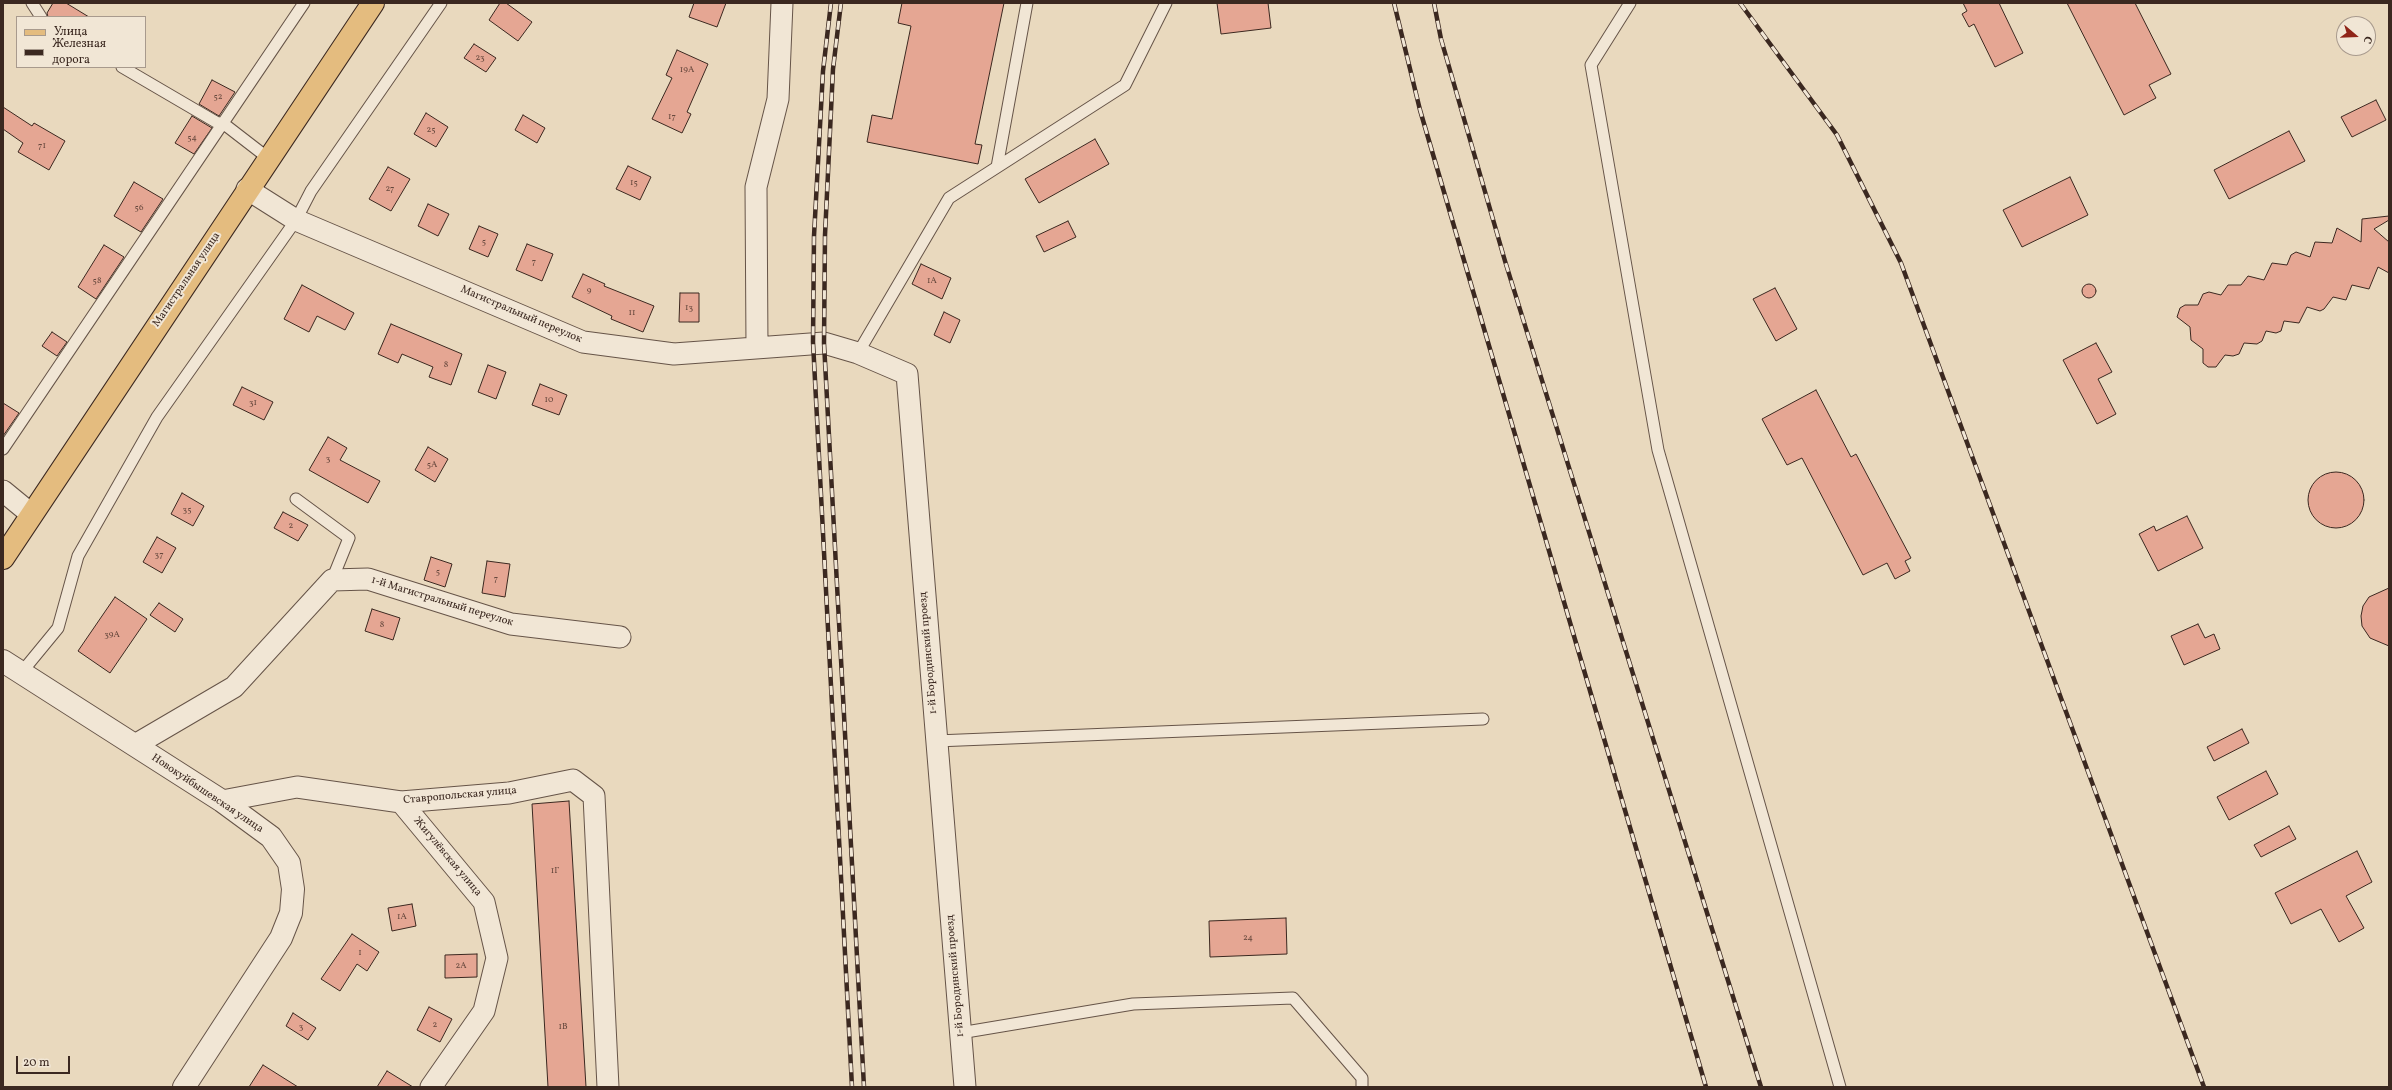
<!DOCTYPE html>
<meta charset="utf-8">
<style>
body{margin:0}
#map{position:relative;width:2392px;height:1090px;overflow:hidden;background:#e9d9be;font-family:Vollkorn,serif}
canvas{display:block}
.frame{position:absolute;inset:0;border:4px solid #3b2820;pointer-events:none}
.legend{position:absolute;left:16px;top:16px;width:130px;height:52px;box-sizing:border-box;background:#f1e6d5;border:1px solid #a89a8d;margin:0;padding:5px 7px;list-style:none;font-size:12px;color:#3b2820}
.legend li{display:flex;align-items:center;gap:8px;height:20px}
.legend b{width:20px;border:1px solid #a89a8d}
.north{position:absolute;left:2336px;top:16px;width:40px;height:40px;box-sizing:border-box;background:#f1e6d5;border:1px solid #a89a8d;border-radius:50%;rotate:109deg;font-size:11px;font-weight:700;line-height:16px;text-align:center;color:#3b2820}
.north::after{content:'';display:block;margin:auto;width:14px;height:18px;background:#8f2418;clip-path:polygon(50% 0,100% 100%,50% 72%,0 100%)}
.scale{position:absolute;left:16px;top:1056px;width:54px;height:18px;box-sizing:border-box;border:2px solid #3b2820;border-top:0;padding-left:5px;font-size:12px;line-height:14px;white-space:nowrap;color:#3b2820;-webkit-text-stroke:3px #f1e6d5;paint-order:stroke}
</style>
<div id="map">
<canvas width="2392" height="1090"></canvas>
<div class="frame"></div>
<ul class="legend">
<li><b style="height:5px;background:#e4bc7f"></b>Улица</li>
<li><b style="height:5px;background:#3b2820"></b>Железная дорога</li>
</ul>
<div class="north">С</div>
<div class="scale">20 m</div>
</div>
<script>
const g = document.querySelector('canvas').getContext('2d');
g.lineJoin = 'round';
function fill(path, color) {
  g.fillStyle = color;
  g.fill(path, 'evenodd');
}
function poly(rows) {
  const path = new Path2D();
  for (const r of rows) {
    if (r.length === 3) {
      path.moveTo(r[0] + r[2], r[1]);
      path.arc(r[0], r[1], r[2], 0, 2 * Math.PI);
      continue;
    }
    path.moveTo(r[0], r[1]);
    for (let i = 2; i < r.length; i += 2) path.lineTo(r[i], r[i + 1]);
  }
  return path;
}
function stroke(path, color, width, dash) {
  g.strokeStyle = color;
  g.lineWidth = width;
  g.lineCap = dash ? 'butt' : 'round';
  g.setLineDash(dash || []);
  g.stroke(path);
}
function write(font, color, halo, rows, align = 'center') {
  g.font = font + ' Vollkorn,serif';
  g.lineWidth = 4;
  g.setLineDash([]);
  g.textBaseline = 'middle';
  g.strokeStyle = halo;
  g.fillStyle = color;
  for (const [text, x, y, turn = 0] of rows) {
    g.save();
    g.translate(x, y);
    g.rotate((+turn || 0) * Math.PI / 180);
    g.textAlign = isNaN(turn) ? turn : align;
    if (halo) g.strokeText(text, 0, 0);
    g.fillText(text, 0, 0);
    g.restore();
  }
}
const building = poly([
 [53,3,66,3,89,17,48,17,47,13,53,3],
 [500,3,506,3,532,22,518,41,489,20,500,3],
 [694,3,726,3,717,27,689,17,694,3],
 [902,3,1004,3,975,144,982,145,978,164,867,142,872,115,892,119,911,26,898,23,902,3],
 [1217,3,1268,3,1271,28,1221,34,1217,3],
 [1963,3,1999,3,2023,53,1995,67,1974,24,1969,27,1962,14,1967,11,1963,3],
 [2067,3,2135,3,2171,74,2149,85,2156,98,2124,115,2067,3],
 [474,44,496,58,486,72,464,58,474,44],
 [677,50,708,64,687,112,691,114,682,133,652,119,672,78,666,75,677,50],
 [212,80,235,92,219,116,199,104,212,80],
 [2376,100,2386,120,2352,137,2341,117,2376,100],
 [3,107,32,126,34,123,65,141,49,170,18,152,23,143,3,129,3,107],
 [426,113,448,127,436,147,414,134,426,113],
 [523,115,545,128,537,143,515,130,523,115],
 [192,116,212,128,194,154,175,143,192,116],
 [2289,131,2305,161,2229,199,2214,170,2289,131],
 [1095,139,1109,164,1039,203,1025,179,1095,139],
 [628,166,651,177,640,200,616,189,628,166],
 [388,167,410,179,391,211,369,199,388,167],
 [2070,177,2088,215,2022,247,2003,210,2070,177],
 [134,182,163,199,141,232,114,216,134,182],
 [428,204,449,214,438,236,418,226,428,204],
 [2389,216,2389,220,2374,229,2389,242,2389,273,2378,267,2369,289,2352,285,2346,300,2333,297,2324,309,2320,311,2307,307,2299,323,2284,321,2281,331,2276,333,2266,331,2262,341,2257,344,2244,343,2239,354,2233,356,2225,355,2216,367,2208,367,2203,363,2203,349,2191,340,2190,327,2177,317,2180,308,2185,305,2198,305,2203,294,2209,292,2221,295,2228,285,2241,285,2248,276,2264,280,2272,263,2287,265,2291,255,2296,252,2310,257,2315,242,2332,243,2337,228,2361,242,2362,219,2389,216],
 [1068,221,1076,237,1044,252,1036,236,1068,221],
 [479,226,498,234,488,257,469,249,479,226],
 [527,244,553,254,542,281,516,270,527,244],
 [104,245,124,257,96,299,78,287,104,245],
 [921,264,951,278,942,299,912,284,921,264],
 [583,274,605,284,604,286,654,306,643,332,611,319,612,316,572,297,583,274],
 [2089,291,7],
 [302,285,354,313,345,330,317,316,309,332,284,319,302,285],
 [1775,288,1797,329,1776,341,1753,299,1775,288],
 [680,293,699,293,699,322,679,322,680,293],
 [944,312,960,320,950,343,934,335,944,312],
 [391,324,462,354,451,385,429,377,433,367,402,354,398,363,378,354,391,324],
 [52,332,67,342,57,356,42,346,52,332],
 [2096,343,2112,372,2098,379,2116,414,2097,424,2063,360,2096,343],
 [488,365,506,372,496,399,478,392,488,365],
 [540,384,567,395,559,415,532,405,540,384],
 [242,387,273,402,264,420,233,405,242,387],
 [1816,390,1851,457,1856,454,1911,558,1905,561,1910,571,1895,579,1887,563,1863,575,1802,458,1787,465,1762,419,1816,390],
 [3,403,19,413,3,436,3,403],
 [328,437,347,448,340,460,380,481,368,503,309,470,328,437],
 [428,447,448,459,435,482,415,470,428,447],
 [2336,500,28],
 [182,493,204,506,193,526,171,514,182,493],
 [283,512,308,525,298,541,274,528,283,512],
 [2187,516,2203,548,2158,571,2139,534,2154,526,2156,531,2187,516],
 [157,537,176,548,162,573,143,562,157,537],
 [431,557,452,564,445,587,424,580,431,557],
 [487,561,510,564,505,597,482,593,487,561],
 [2389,588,2389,646,2370,638,2362,626,2361,616,2363,606,2369,597,2389,588],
 [115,597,147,619,110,673,78,651,115,597],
 [159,603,183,619,175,632,150,615,159,603],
 [372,609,400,618,393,640,365,631,372,609],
 [2198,624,2205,638,2214,634,2220,649,2184,665,2171,636,2198,624],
 [2242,729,2249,743,2214,761,2207,747,2242,729],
 [2266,771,2278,794,2229,820,2217,797,2266,771],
 [569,801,586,1087,548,1087,532,804,569,801],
 [2289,826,2296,839,2261,857,2254,845,2289,826],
 [2357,851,2372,882,2346,896,2364,928,2339,942,2321,909,2291,924,2275,893,2357,851],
 [412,904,416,926,392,931,388,908,412,904],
 [1286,918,1287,954,1210,957,1209,921,1286,918],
 [352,934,379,952,367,971,357,964,340,991,321,979,352,934],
 [477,954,477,977,445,978,445,955,477,954],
 [429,1007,452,1019,440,1042,417,1030,429,1007],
 [293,1013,316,1028,308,1040,286,1026,293,1013],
 [263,1065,298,1087,249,1087,263,1065],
 [387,1071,413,1087,377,1087,387,1071]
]);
fill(building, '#e5a693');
stroke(building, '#3b2820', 1);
const service = poly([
 [32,3,41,17],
 [1630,3,1591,65,1658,450,1840,1087],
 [122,67,216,122,224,124,268,158],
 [997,167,1027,3],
 [858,353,949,198,1125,85,1166,3],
 [3,449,304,3],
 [296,499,349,538,332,580],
 [21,673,58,628,78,556,157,417,296,220,311,191,441,3],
 [936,741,1483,719],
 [960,1033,1133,1004,1293,998,1362,1078,1362,1087]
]);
const minor = poly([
 [247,189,296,220,583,342,674,354,824,343,858,353,907,374,965,1087],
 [757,347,756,187,778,99,782,3],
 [3,491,31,514],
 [135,745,234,687,332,580,368,579,511,624,620,637],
 [222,801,297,787,401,802,509,793,573,780,594,796,608,1087],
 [401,802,484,902,497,958,484,1011,431,1087]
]);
const tertiary = poly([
 [3,661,222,801,271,837,289,863,293,889,291,913,281,938,184,1087]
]);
const primary = poly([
 [3,558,373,3]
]);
stroke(service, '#665448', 13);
stroke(minor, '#665448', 23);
stroke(tertiary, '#665448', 24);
stroke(primary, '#3b2820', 24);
stroke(service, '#f1e6d5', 11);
stroke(minor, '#f1e6d5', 21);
stroke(tertiary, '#f1e6d5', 22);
stroke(primary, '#e4bc7f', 22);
const rail = poly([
 [831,3,823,71,814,236,813,342,852,1087],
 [841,3,833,69,825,235,824,343,864,1087],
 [1394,3,1420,110,1706,1087],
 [1434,3,1441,39,1505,261,1761,1087],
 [1740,3,1837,135,1901,263,2204,1087]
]);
stroke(rail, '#3b2820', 4.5);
stroke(rail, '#f1e6d5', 3, [9]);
write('9px', '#66483d', null, [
 ["23",480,58],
 ["19А",687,70],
 ["52",218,97],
 ["17",672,117],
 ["25",431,130],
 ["54",192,138],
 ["71",42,146],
 ["15",634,183],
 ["27",390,189],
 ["56",139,208],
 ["5",484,242],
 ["7",534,262],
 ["58",97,281],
 ["1А",932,281],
 ["9",589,291],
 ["13",689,308],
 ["11",632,313],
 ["8",446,365],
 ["10",549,400],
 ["31",253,403],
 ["3",328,459],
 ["5А",432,465],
 ["35",187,510],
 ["2",291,526],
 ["37",159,555],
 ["5",438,572],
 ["7",496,579],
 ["8",382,625],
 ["39А",112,635],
 ["1Г",555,871],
 ["1А",402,917],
 ["24",1248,938],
 ["1",360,953],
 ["2А",461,966],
 ["2",435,1025],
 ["3",301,1027],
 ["1В",563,1027]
]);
write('11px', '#3b2820', '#f1e6d5', [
 ["Магистральная улица",187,280,-56],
 ["Магистральный переулок",521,315,23],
 ["1-й Магистральный переулок",442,602,17],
 ["1-й Бородинский проезд",929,653,-95],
 ["Новокуйбышевская улица",207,794,34],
 ["Ставропольская улица",460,796,-5],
 ["Жигулёвская улица",447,857,50],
 ["1-й Бородинский проезд",956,976,-95]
]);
</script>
